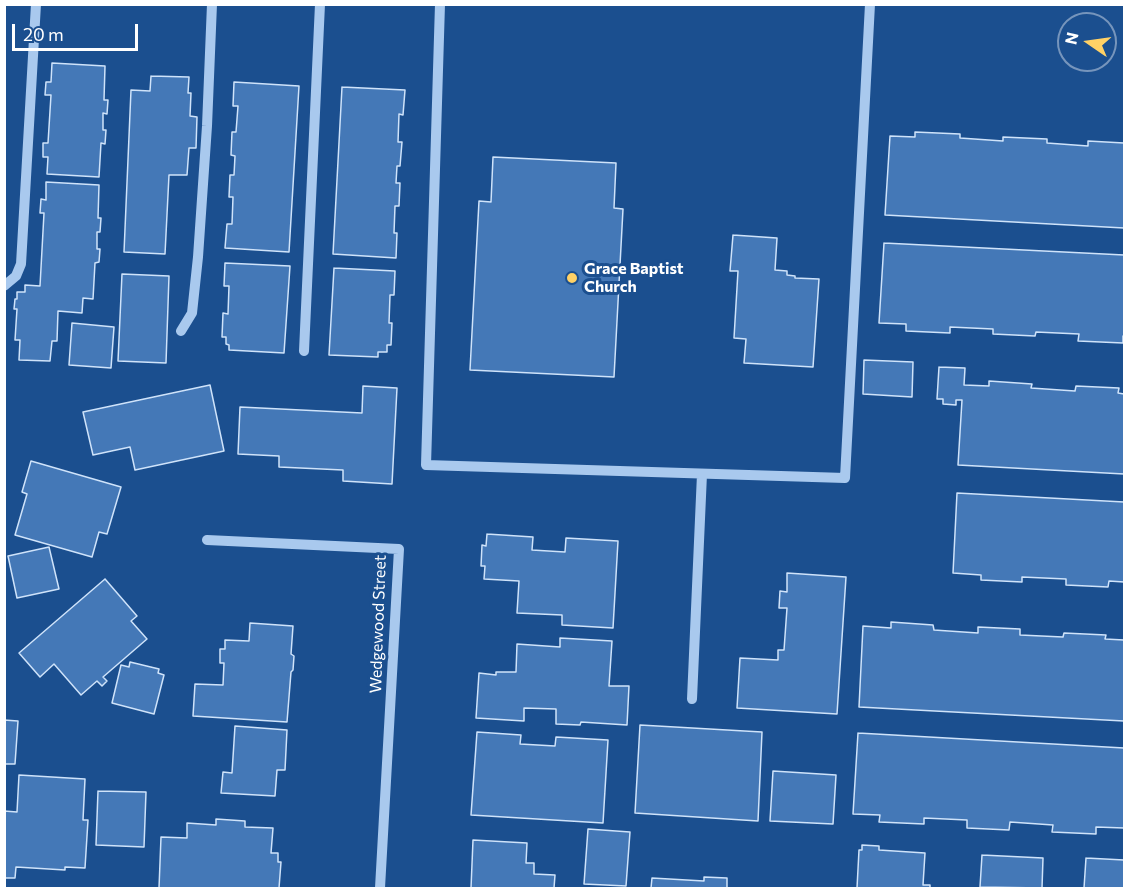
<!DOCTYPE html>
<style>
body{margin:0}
#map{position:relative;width:1129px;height:893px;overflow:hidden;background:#1b4f8f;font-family:Commissioner,sans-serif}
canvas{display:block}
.frame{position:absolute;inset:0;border:6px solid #fff;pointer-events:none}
.north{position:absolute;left:1057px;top:12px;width:60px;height:60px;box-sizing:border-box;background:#1b4f8f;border:2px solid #7695bc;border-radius:50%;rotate:283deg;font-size:16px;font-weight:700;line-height:24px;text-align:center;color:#fff}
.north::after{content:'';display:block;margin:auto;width:21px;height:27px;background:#ffd166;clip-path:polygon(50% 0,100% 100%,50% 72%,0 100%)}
.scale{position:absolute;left:12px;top:24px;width:126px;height:27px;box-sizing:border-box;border:3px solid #fff;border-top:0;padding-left:8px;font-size:18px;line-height:21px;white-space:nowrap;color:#fff;-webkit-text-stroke:4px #1b4f8f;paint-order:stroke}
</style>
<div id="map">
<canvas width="1129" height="893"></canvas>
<div class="frame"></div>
<div class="north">N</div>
<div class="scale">20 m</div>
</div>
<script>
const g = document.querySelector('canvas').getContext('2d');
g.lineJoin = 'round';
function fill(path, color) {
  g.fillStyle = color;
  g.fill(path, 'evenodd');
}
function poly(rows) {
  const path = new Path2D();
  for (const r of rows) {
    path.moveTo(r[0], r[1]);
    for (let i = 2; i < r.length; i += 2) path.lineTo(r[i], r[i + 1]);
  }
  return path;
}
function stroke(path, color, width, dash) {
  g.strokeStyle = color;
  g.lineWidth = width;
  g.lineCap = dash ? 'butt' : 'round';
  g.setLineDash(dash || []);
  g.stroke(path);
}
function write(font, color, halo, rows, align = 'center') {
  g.font = font + ' Commissioner,sans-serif';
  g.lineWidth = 6;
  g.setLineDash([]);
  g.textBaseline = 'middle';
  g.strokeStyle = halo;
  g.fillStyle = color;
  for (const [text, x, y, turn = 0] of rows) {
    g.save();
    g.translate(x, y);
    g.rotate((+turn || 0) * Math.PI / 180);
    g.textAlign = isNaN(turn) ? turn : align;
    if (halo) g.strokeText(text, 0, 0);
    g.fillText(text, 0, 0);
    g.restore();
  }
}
const building = poly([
 [52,63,105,66,104,100,108,100,107,114,103,113,103,130,106,130,105,144,101,143,99,177,47,174,48,157,43,157,43,143,48,143,51,95,45,95,46,82,51,82,52,63],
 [151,76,189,77,188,93,191,93,190,116,197,117,196,148,189,148,187,175,169,175,165,254,124,252,131,90,150,91,151,76],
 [234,82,299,86,289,252,225,248,227,224,232,224,233,197,229,197,230,175,234,175,235,156,231,155,232,132,236,132,238,106,233,106,234,82],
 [342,87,405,90,403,115,399,114,398,142,402,142,400,166,397,166,396,183,400,183,399,206,395,206,394,233,397,233,396,258,333,254,342,87],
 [915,132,960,134,960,138,1003,141,1003,137,1047,139,1047,143,1088,146,1088,141,1124,143,1124,228,885,215,890,136,915,137,915,132],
 [493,157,616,163,614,208,623,209,614,377,470,370,479,201,491,202,493,157],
 [46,182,99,185,98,218,101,218,100,232,97,232,97,249,100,249,99,262,95,263,93,299,83,298,82,313,58,311,57,341,52,341,50,361,19,360,20,340,15,340,17,309,14,309,15,299,17,299,17,292,25,292,25,285,40,286,44,213,40,213,41,199,46,200,46,182],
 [733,235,777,238,775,270,787,271,787,275,795,276,795,278,819,279,813,367,744,363,746,339,734,338,738,271,730,271,733,235],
 [884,243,1124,255,1124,336,1123,336,1123,343,1078,341,1079,334,1036,332,1035,336,993,334,993,329,950,327,950,333,906,331,906,324,879,323,884,243],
 [225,263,290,266,284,353,229,350,229,345,226,344,226,337,222,337,223,313,228,314,229,286,224,286,225,263],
 [334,268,395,271,394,295,390,295,389,323,392,323,391,345,387,345,387,352,378,352,378,357,329,355,334,268],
 [122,274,169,276,166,363,118,361,122,274],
 [72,323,114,327,111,368,69,365,72,323],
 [864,360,913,362,912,397,863,394,864,360],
 [939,367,965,368,964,385,989,386,989,381,1032,384,1031,388,1075,391,1076,386,1119,388,1118,393,1124,394,1124,474,958,465,962,400,956,400,956,405,943,404,943,399,937,399,939,367],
 [210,385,224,451,135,470,130,447,93,455,83,412,210,385],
 [363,386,397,388,392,484,343,481,343,470,279,467,279,456,238,454,240,407,362,413,363,386],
 [31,461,121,487,107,534,99,532,92,557,15,535,27,494,22,492,31,461],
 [957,493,1124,502,1124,582,1109,581,1108,587,1066,585,1066,579,1022,577,1022,582,981,580,981,575,953,573,957,493],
 [487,534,533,537,532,550,565,552,566,538,618,541,613,628,562,625,562,615,517,613,519,581,484,579,485,566,481,566,482,545,486,546,487,534],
 [49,547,59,589,17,598,8,556,49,547],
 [787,573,846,577,837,714,737,708,740,658,778,660,778,650,784,650,787,608,779,608,780,591,787,592,787,573],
 [105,579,137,616,131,621,147,639,103,677,107,681,102,686,97,681,81,695,54,664,40,677,19,653,105,579],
 [891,622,933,625,934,630,978,633,978,627,1020,629,1020,635,1063,637,1064,633,1106,635,1105,639,1124,640,1124,721,859,707,863,626,891,628,891,622],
 [250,623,293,626,291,654,294,656,293,670,291,672,287,722,193,716,195,684,223,685,224,663,220,663,220,649,225,649,225,640,249,641,250,623],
 [560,638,612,641,609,686,629,686,627,725,581,722,580,725,556,724,556,709,524,708,524,721,476,718,479,673,496,675,496,672,516,672,517,644,560,647,560,638],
 [130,662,159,669,158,673,164,675,154,714,112,703,121,665,129,667,130,662],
 [4,720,18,721,15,764,4,764,4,720],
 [640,725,762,732,758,821,635,813,640,725],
 [235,726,287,730,285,770,277,770,275,796,221,793,223,772,232,773,235,726],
 [477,732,521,735,520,744,555,746,556,737,608,740,603,823,471,815,477,732],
 [858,733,1124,748,1124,828,1096,827,1096,834,1052,832,1053,825,1010,822,1009,830,967,828,967,820,924,818,924,824,879,822,880,815,853,814,858,733],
 [773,771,836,775,833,824,770,821,773,771],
 [19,775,85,779,83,820,88,820,85,868,65,867,65,870,16,867,15,878,4,878,4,811,17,812,19,775],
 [98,791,146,792,144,847,96,845,98,791],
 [216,819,245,821,245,827,273,828,271,853,278,853,278,862,281,862,279,888,159,888,161,837,187,838,187,823,216,825,216,819],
 [588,829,630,832,626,886,584,884,588,829],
 [473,840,527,843,526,863,534,863,534,874,555,875,554,888,471,888,473,840],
 [862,845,879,846,879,850,925,853,923,885,930,885,930,888,857,888,859,850,862,850,862,845],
 [982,855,1043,858,1042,888,980,887,982,855],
 [1086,858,1124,860,1124,888,1084,888,1086,858],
 [704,877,727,878,727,888,651,888,652,878,704,881,704,877]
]);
fill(building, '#4478b7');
stroke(building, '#cfe3fa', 1.5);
stroke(poly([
 [440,4,426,465,845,478,870,4],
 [4,286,16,276,21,264,36,4],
 [181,331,192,313,198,257,207,126,212,4],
 [304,351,320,4],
 [207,540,399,549,380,888],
 [692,699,702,474]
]), '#a9c9ee', 10);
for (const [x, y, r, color] of [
 [572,278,6,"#ffd166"]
]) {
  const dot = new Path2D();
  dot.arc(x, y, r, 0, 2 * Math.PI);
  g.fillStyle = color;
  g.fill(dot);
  stroke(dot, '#1b4f8f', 2);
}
write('bold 16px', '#fff', '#1b4f8f', [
 ["Grace Baptist",584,269],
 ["Church",584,287]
], 'left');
write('16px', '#fff', '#1b4f8f', [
 ["Wedgewood Street",378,624,-88]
]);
</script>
